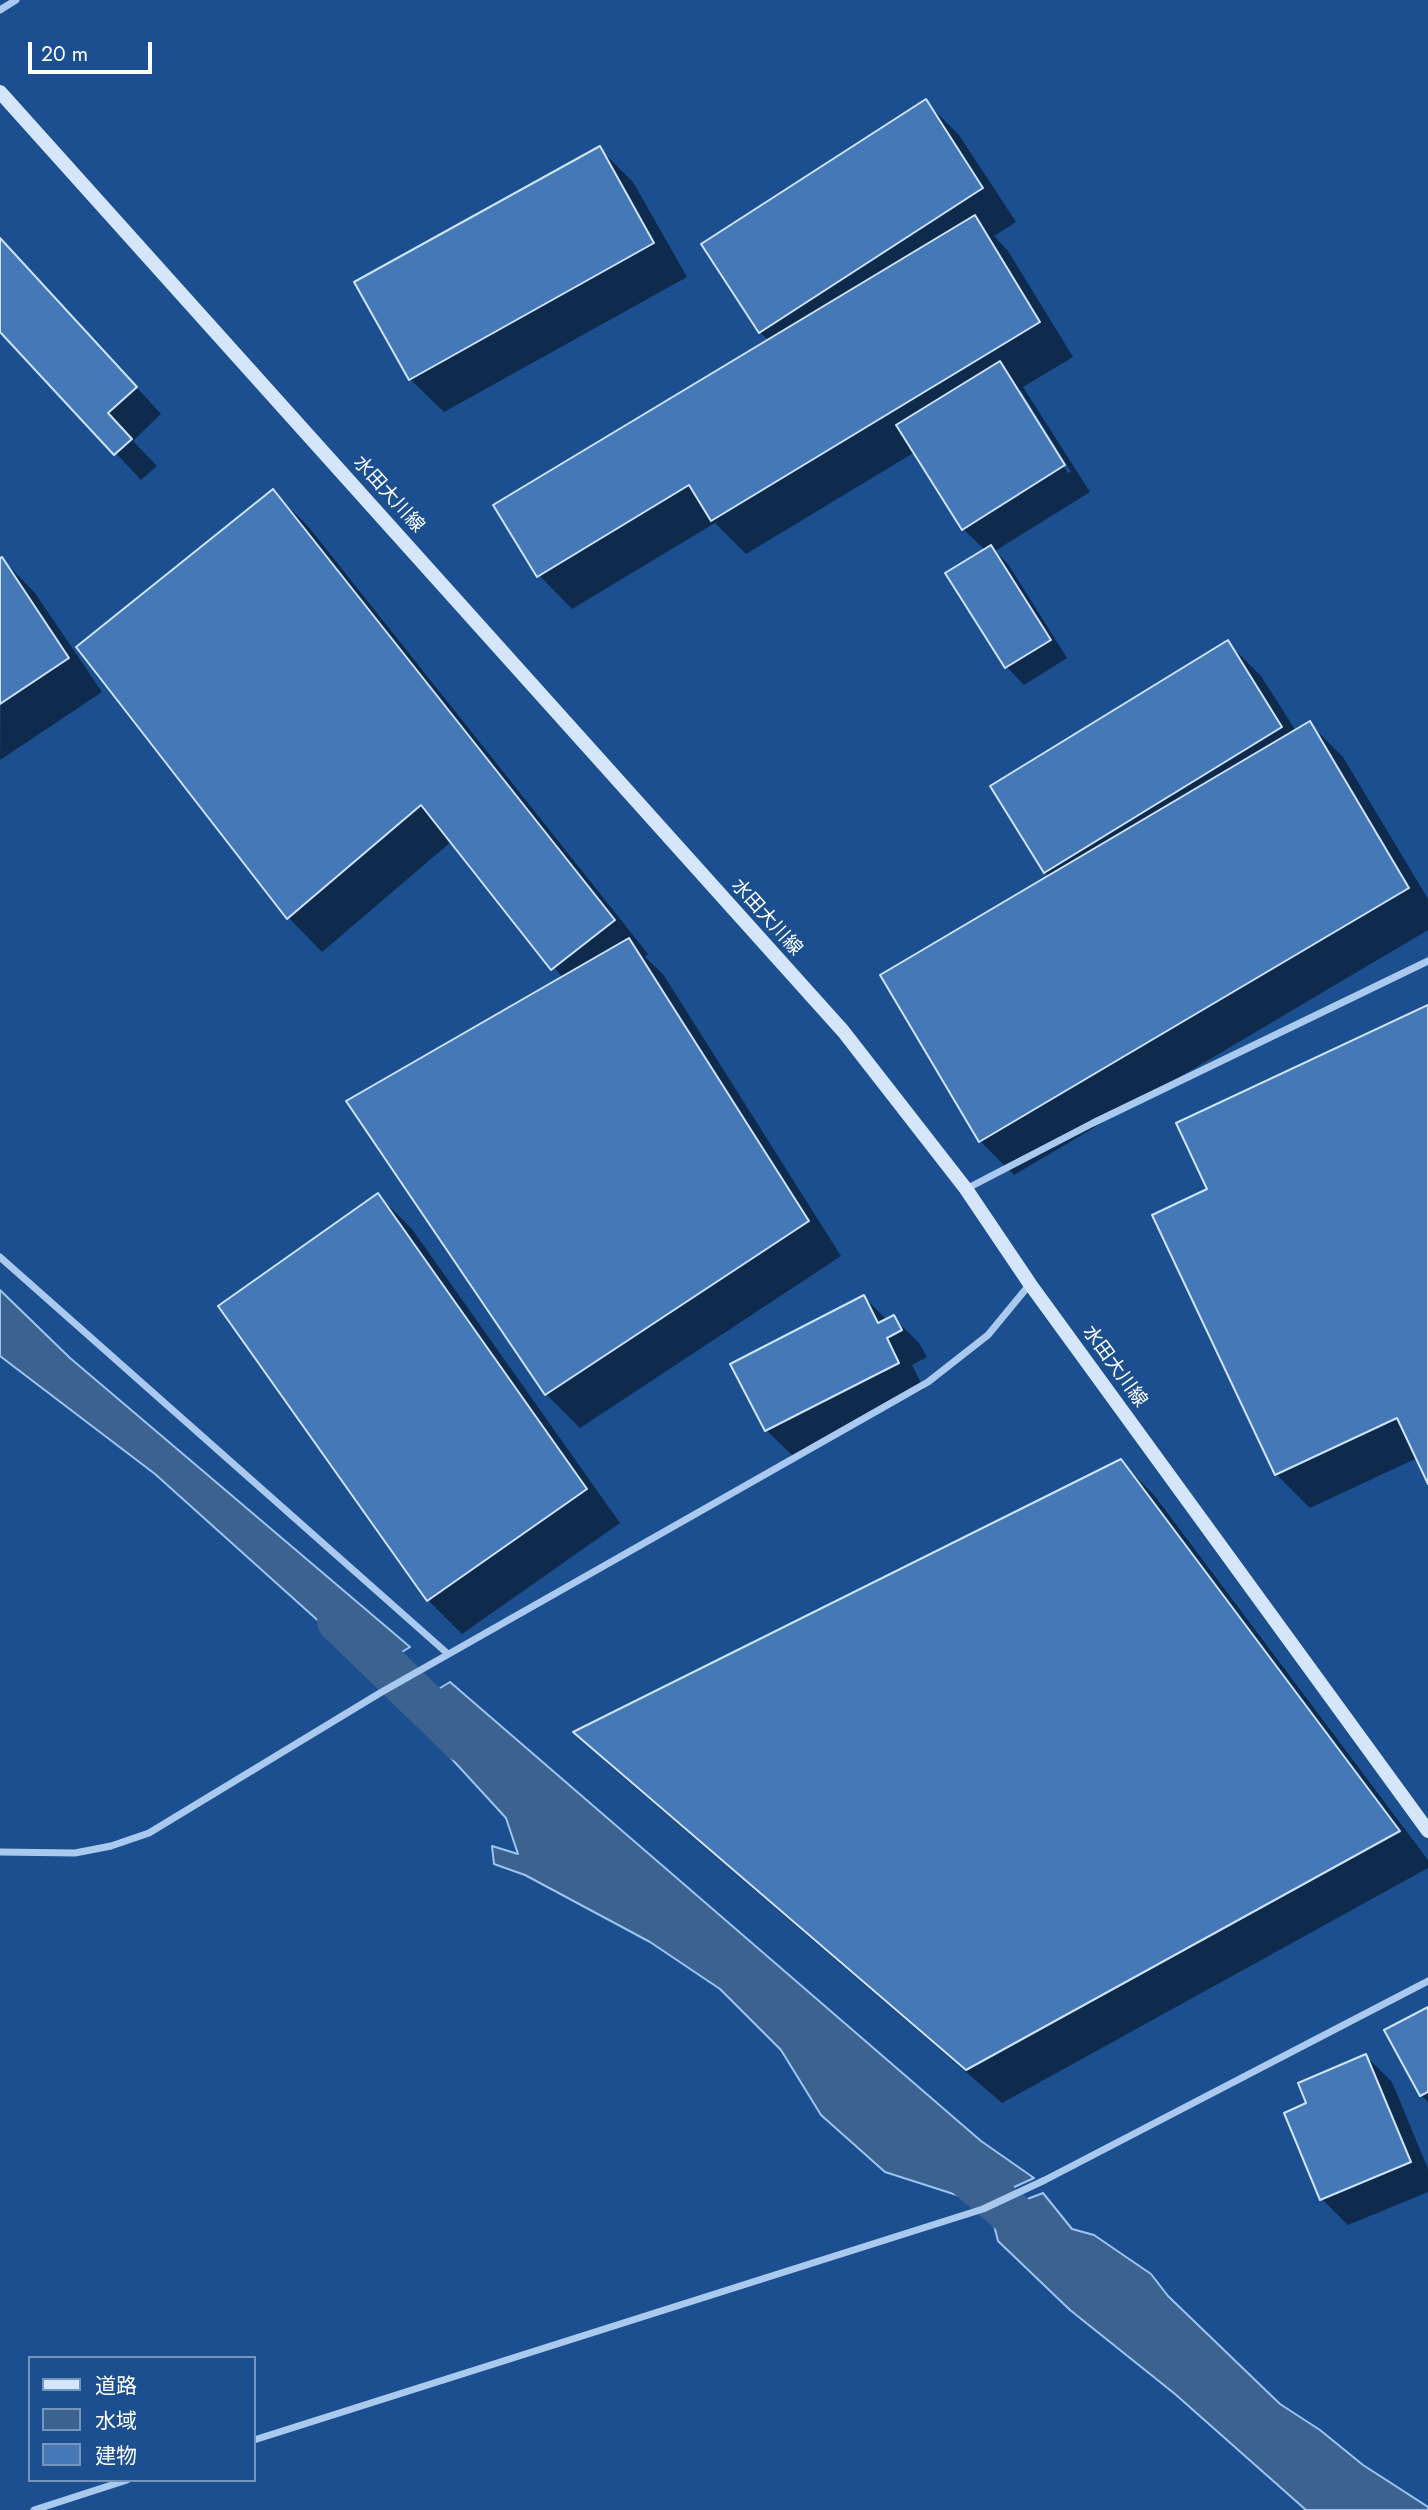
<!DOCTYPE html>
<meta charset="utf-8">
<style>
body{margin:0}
#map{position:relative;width:1428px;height:2510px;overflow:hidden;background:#1b4f8f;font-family:Jost,"Noto Sans JP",sans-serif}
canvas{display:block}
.legend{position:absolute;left:28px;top:2356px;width:228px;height:126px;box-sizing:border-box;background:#1b4f8f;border:2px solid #7695bc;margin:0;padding:9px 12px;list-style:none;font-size:21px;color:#fff}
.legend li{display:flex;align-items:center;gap:14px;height:35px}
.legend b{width:35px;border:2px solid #7695bc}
.scale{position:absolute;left:28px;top:42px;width:124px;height:32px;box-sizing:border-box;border:4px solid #fff;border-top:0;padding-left:9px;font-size:21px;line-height:24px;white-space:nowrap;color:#fff;-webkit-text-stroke:5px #1b4f8f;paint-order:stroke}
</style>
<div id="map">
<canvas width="1428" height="2510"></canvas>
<ul class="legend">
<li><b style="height:9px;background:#d6e6fa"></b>道路</li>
<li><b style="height:19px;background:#3c6290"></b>水域</li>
<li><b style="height:19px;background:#4478b7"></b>建物</li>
</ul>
<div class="scale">20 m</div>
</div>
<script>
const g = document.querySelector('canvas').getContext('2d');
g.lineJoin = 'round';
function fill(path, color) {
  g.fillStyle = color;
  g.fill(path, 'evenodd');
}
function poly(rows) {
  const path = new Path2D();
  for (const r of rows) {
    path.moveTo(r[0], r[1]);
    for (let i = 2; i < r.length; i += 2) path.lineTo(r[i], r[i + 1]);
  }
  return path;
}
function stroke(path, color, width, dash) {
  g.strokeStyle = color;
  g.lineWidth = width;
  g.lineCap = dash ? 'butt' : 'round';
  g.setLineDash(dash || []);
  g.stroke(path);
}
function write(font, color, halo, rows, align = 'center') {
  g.font = font + ' Jost,"Noto Sans JP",sans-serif';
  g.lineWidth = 5;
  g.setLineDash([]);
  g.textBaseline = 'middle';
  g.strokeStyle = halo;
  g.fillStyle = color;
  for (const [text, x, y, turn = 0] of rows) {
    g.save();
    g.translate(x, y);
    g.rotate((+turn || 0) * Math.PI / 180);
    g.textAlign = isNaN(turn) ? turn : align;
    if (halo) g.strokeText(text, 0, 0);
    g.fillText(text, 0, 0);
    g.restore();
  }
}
const water = poly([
 [0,1290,70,1358,410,1647,373,1670,155,1474,0,1356,0,1290],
 [450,1682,981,2141,1034,2178,988,2199,966,2198,885,2172,821,2115,781,2050,720,1989,650,1942,525,1875,494,1864,492,1846,518,1854,506,1818,406,1709,450,1682],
 [1043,2193,1072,2229,1094,2235,1151,2274,1168,2296,1280,2404,1320,2430,1363,2465,1428,2507,1428,2510,1306,2510,1175,2394,1070,2310,998,2241,991,2213,1043,2193]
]);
fill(water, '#3c6290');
stroke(water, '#9cc4f0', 2);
fill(poly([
 [926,102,959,135,1016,222,994,236,1008,251,1073,357,1023,387,1090,492,995,551,1008,564,1067,658,1024,685,1007,667,947,574,985,550,963,529,915,452,746,554,715,523,572,609,539,575,769,341,760,332],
 [1017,391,1021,391,1071,472,1068,473],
 [599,148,633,182,687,277,444,412,410,379],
 [0,238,161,414,133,441,157,466,141,480,0,329],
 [273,492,307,525,648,954,645,957,663,974,841,1256,580,1428,546,1394,563,978,452,841,322,952,289,918,78,647],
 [2,559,35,593,102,692,0,760],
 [1227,642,1261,676,1296,731,1309,723,1343,757,1428,899,1428,930,1014,1175,980,1141,882,976,1050,877,1045,872],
 [1428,1007,1428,1480,1417,1458,1310,1508,1276,1474],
 [378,1195,412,1229,620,1523,462,1634,428,1600,220,1307],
 [864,1297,887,1320,893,1317,919,1343,927,1357,912,1365,924,1389,793,1456,766,1430],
 [1120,1461,1154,1495,1428,1860,1428,1868,1002,2103,609,1765,576,1732],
 [1428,2008,1428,2102,1421,2095],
 [1366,2056,1392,2082,1428,2169,1428,2192,1348,2225,1322,2199,1309,2104]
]), '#0007');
stroke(poly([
 [339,1621,462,1740],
 [947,2159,1051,2247]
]), '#3c6290', 44);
const building = poly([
 [926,99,983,188,759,333,701,244,926,99],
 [600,146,654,243,409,380,354,282,600,146],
 [975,215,1040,322,711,521,689,485,537,577,493,505,975,215],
 [0,238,137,387,108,413,132,439,114,455,0,332,0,238],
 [1000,361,1065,465,962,530,896,425,1000,361],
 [273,489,615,920,551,970,421,805,287,919,76,647,273,489],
 [991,545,1051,640,1005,668,945,573,991,545],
 [2,557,69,658,0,704,0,558,2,557],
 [1228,640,1282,727,1044,873,990,786,1228,640],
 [1310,721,1409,888,979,1142,880,975,1310,721],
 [629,938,809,1221,545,1395,346,1101,629,938],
 [1428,1005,1428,1484,1397,1418,1275,1475,1152,1215,1207,1189,1176,1123,1428,1005],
 [378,1193,587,1489,427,1601,218,1306,378,1193],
 [864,1295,878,1323,894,1315,902,1330,887,1338,899,1363,765,1431,730,1364,864,1295],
 [1121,1459,1400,1831,966,2070,573,1732,1121,1459],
 [1428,2007,1428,2092,1420,2096,1384,2030,1428,2007],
 [1366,2054,1411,2162,1320,2200,1284,2113,1306,2103,1298,2083,1366,2054]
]);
fill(building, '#4478b7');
stroke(building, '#cfe3fa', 2);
stroke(poly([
 [0,10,16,0],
 [966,1189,1093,1123,1428,961],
 [0,1257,448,1654],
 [0,1852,75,1853,111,1846,149,1833,380,1693,928,1382,988,1335,1030,1284],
 [254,2440,983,2209,1045,2180,1428,1981],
 [34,2510,127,2480]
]), '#a9c9ee', 7);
stroke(poly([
 [0,92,843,1031,966,1189,1030,1284,1428,1831]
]), '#d6e6fa', 14);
write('19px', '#fff', '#1b4f8f', [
 ["水田大川線",388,495,48],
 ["水田大川線",766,918,48],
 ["水田大川線",1114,1367,54]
]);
</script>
